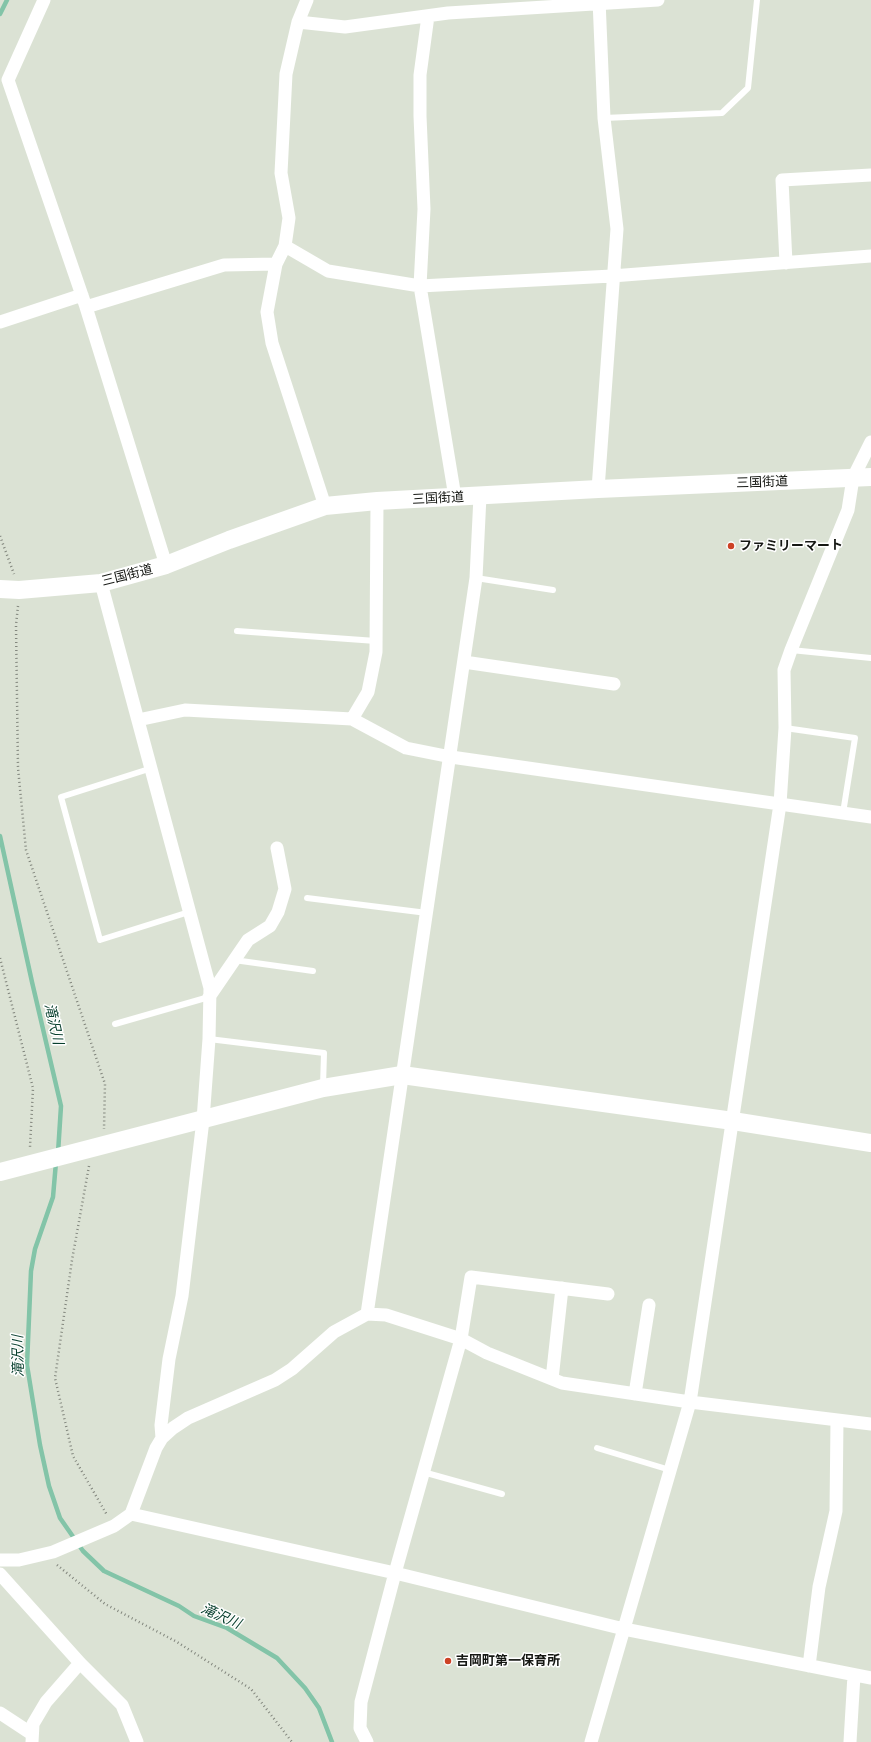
<!DOCTYPE html>
<meta charset="utf-8">
<style>
body{margin:0}
canvas{display:block;background:#dbe2d4}
</style>
<canvas width="871" height="1742"></canvas>
<script>
const g = document.querySelector('canvas').getContext('2d');
g.lineJoin = 'round';
function poly(rows) {
  const path = new Path2D();
  for (const r of rows) {
    path.moveTo(r[0], r[1]);
    for (let i = 2; i < r.length; i += 2) path.lineTo(r[i], r[i + 1]);
  }
  return path;
}
function stroke(path, color, width, dash) {
  g.strokeStyle = color;
  g.lineWidth = width;
  g.lineCap = dash ? 'butt' : 'round';
  g.setLineDash(dash || []);
  g.stroke(path);
}
function write(font, color, halo, rows, align = 'center') {
  g.font = font + ' Barlow,"Noto Sans JP",sans-serif';
  g.lineWidth = 3;
  g.setLineDash([]);
  g.textBaseline = 'middle';
  g.strokeStyle = halo;
  g.fillStyle = color;
  for (const [text, x, y, turn = 0] of rows) {
    g.save();
    g.translate(x, y);
    g.rotate((+turn || 0) * Math.PI / 180);
    g.textAlign = isNaN(turn) ? turn : align;
    if (halo) g.strokeText(text, 0, 0);
    g.fillText(text, 0, 0);
    g.restore();
  }
}
stroke(poly([
 [0,14,7,0],
 [0,836,32,982,61,1106,58,1153],
 [56,1162,53,1197,35,1249,31,1271,27,1365,40,1445,49,1486,60,1518,83,1551,104,1571,179,1606,194,1616,227,1628,277,1658,305,1688,319,1708,332,1742]
]), '#83c4a8', 4.5);
stroke(poly([
 [0,536,14,574],
 [18,606,16,625,18,768,26,850,105,1084,104,1129],
 [0,958,33,1088,30,1147],
 [89,1166,72,1260,55,1378,73,1456,107,1515],
 [57,1565,105,1604,177,1642,251,1689,292,1742]
]), '#83877e', 2.5, [1, 3]);
stroke(poly([
 [604,118,722,113,748,88,757,0],
 [476,578,553,590],
 [237,631,376,641],
 [791,650,871,658],
 [785,728,855,738,843,813],
 [152,768,61,797,100,940,189,912],
 [307,898,427,913],
 [234,960,313,971],
 [115,1024,209,997],
 [209,1039,324,1053,323,1086],
 [597,1448,670,1470],
 [423,1472,502,1494]
]), '#fff', 6);
stroke(poly([
 [44,0,8,80,86,307,166,565],
 [307,0,298,22,286,74,281,173,289,218,285,246,276,264,267,312,272,343,325,506],
 [428,16,420,75,420,116,424,209,420,286,455,497],
 [298,22,345,27,448,13,658,0],
 [285,246,328,271,420,286,612,276,871,256],
 [786,263,782,180,871,175],
 [86,307,224,265,276,264],
 [0,322,82,295],
 [598,489,617,229,604,118,599,0],
 [101,583,210,988,209,1039,203,1120,182,1296,169,1359,161,1425,162,1438],
 [464,662,614,684],
 [352,719,368,692,376,652,377,501],
 [138,720,185,710,352,719,406,748,451,757,871,817],
 [209,997,248,940,270,926,278,912,285,889,277,848],
 [367,1314,476,578,480,496],
 [552,1379,562,1288],
 [635,1394,649,1305],
 [131,1514,395,1573,624,1629,871,1678],
 [0,1560,19,1560,53,1552,114,1526,131,1514,156,1448,162,1438,173,1428,188,1418,275,1380,292,1369,334,1332,367,1314,386,1315,461,1339,487,1353,562,1383,690,1402,871,1424],
 [0,1574,80,1663,122,1705,137,1742],
 [809,1666,819,1587,836,1511,837,1420],
 [0,1713,32,1734],
 [32,1742,33,1724,46,1702,80,1663],
 [367,1742,360,1728,361,1702,395,1573,461,1339,471,1277,608,1294],
 [591,1742,690,1402,780,804,785,728,784,670,791,650,848,510,853,478,871,442],
 [850,1742,854,1675]
]), '#fff', 13);
stroke(poly([
 [0,589,19,590,101,583,166,565,229,540,325,506,377,501,598,489,871,477],
 [0,1172,323,1088,402,1075,733,1121,871,1143]
]), '#fff', 18);
for (const [x, y, r, color] of [
 [731,546,4,"#cd4225"],
 [448,1661,4,"#cd4225"]
]) {
  const dot = new Path2D();
  dot.arc(x, y, r, 0, 2 * Math.PI);
  g.fillStyle = color;
  g.fill(dot);
  stroke(dot, '#fff', 1.5);
}
write('13px', '#151713', '#fff', [
 ["三国街道",762,482,-2],
 ["三国街道",438,498,-3],
 ["三国街道",127,575,-14]
]);
write('bold 13px', '#151713', '#fff', [
 ["ファミリーマート",739,546],
 ["吉岡町第一保育所",456,1661]
], 'left');
write('italic 14px', '#073f2d', '#fff', [
 ["滝沢川",54,1024,77],
 ["滝沢川",18,1356,-91],
 ["滝沢川",221,1616,24]
]);
</script>
